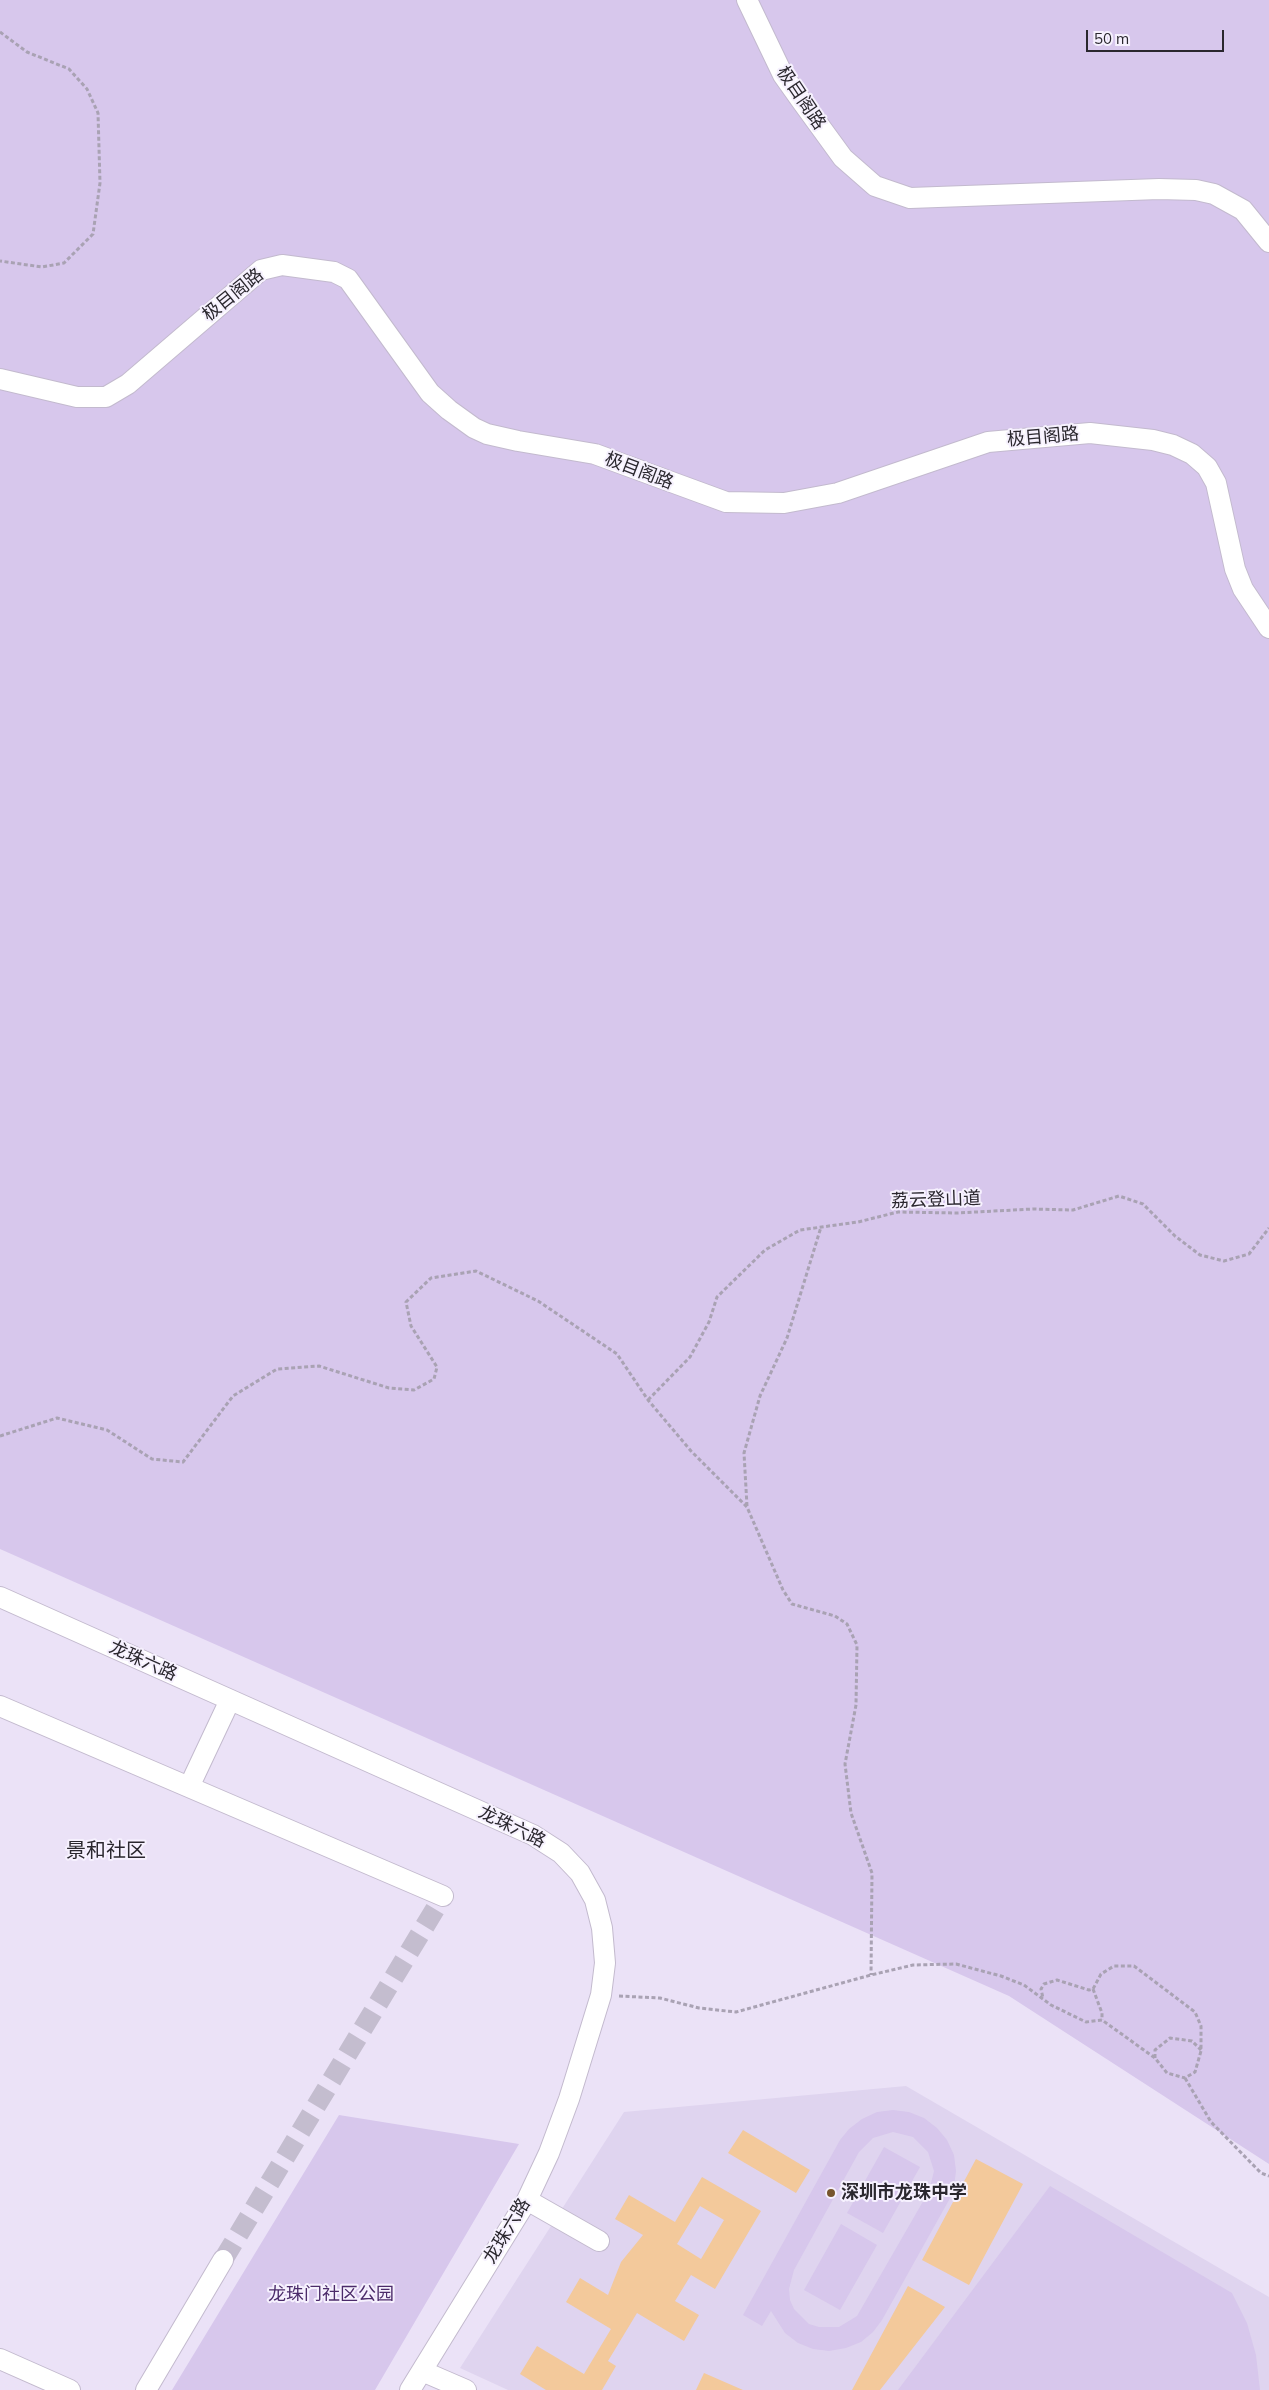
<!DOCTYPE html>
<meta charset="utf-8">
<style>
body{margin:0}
#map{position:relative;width:1269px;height:2390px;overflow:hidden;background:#ebe2f7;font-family:Mulish,sans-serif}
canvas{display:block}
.scale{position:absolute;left:1086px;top:30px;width:138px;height:22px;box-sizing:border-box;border:2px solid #2a272e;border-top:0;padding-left:6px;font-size:15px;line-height:18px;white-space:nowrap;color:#2a272e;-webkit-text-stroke:4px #f6f1fe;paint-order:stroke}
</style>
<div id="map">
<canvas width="1269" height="2390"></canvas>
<div class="scale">50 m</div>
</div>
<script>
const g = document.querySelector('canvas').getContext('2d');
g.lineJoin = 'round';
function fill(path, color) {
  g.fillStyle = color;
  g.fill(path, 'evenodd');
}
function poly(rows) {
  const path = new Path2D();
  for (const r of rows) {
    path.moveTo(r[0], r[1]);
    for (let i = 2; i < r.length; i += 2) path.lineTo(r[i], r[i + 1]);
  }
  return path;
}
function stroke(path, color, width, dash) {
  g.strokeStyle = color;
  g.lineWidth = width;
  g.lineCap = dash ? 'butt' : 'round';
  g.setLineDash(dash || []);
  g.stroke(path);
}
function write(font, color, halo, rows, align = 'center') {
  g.font = font + ' Mulish,"Noto Sans SC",sans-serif';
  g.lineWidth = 4;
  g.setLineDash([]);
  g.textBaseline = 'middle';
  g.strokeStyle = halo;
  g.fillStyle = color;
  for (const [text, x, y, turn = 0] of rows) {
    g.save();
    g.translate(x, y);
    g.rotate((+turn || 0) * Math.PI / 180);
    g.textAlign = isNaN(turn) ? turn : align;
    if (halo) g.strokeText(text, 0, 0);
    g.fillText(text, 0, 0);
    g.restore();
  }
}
fill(poly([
 [906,2086,1269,2297,1269,2390,508,2390,460,2368,624,2112]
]), '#dfd4ef');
fill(poly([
 [0,0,1269,0,1269,2164,1009,1996,0,1549],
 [893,2110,909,2112,924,2118,937,2128,947,2140,954,2155,956,2171,954,2187,949,2200,882,2320,873,2332,861,2342,846,2348,829,2351,813,2349,798,2343,785,2333,771,2311,762,2326,743,2315,840,2140,849,2129,862,2119,877,2112],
 [893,2132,913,2137,928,2152,934,2171,929,2191,857,2316,839,2327,819,2327,809,2324,794,2309,790,2300,789,2289,794,2270,859,2152,873,2138],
 [339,2115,519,2144,375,2390,172,2390],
 [884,2147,920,2167,883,2233,847,2213],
 [1050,2186,1232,2293,1247,2323,1256,2355,1260,2390,898,2390],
 [841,2224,877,2245,840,2310,804,2290]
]), '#d7c7ec');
fill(poly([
 [743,2130,810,2170,796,2193,728,2153],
 [976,2159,1023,2184,969,2285,922,2260],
 [702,2177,761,2211,715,2289,691,2275,675,2301,699,2315,684,2341,637,2313,608,2361,616,2366,602,2390,546,2390,520,2374,537,2346,584,2374,611,2329,566,2302,580,2278,608,2295,621,2262,643,2235,615,2219,629,2195,675,2222],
 [700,2206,724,2220,701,2259,677,2244],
 [908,2286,945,2307,880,2390,852,2390],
 [704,2373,743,2390,696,2390]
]), '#f3c99b');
stroke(poly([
 [223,2260,443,1896]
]), '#c4bdcf', 20, [20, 10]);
const minor = poly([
 [747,0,783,75,800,99,843,158,875,186,910,198,1159,189,1196,190,1214,194,1243,210,1269,242],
 [0,379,77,397,106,397,128,384,261,270,282,265,334,272,348,279,430,393,449,410,474,428,487,434,518,441,595,454,726,502,784,503,838,493,988,442,1090,433,1153,440,1173,445,1192,454,1207,467,1216,483,1235,569,1243,589,1269,628],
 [0,1597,533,1835,561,1853,580,1873,595,1900,602,1928,605,1963,601,1995,569,2099,549,2153,527,2200,410,2390],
 [0,1706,443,1896],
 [189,1787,230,1700],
 [527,2200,599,2241],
 [0,2359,70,2390],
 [422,2371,466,2390],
 [146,2390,223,2260]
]);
stroke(minor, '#c3bace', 22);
stroke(poly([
 [0,32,27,52,69,69,87,89,98,113,100,183,93,234,64,263,42,267,0,261],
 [648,1400,690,1357,709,1322,717,1297,765,1250,800,1230,858,1222,898,1212,957,1213,1033,1209,1073,1210,1119,1196,1143,1204,1175,1236,1200,1255,1224,1261,1249,1254,1269,1228],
 [0,1436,57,1418,107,1430,152,1459,183,1462,233,1396,277,1369,319,1366,389,1388,414,1390,434,1379,437,1367,411,1326,406,1302,431,1278,476,1271,538,1301,617,1354,648,1400,691,1451,747,1507,783,1590,792,1604,835,1616,847,1624,857,1645,856,1705,845,1764,851,1813,872,1873,871,1975],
 [747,1506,744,1453,760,1396,787,1338,821,1227],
 [1093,1989,1102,2013,1102,2020],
 [619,1996,660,1998,699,2008,736,2012,871,1975,913,1965,956,1964,1001,1976,1024,1985,1051,2005,1086,2022,1102,2020,1155,2058,1167,2073,1185,2078,1195,2072,1201,2051,1201,2026,1195,2012,1134,1966,1114,1966,1101,1974,1093,1989,1089,1990,1057,1980,1044,1984,1041,1989,1043,1998],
 [1155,2058,1155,2050,1170,2038,1192,2041,1201,2050],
 [1185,2078,1211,2122,1261,2173,1269,2176]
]), '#a9a2b3', 3, [4, 2.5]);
stroke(minor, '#fff', 20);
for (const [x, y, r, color] of [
 [831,2193,5,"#77552c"]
]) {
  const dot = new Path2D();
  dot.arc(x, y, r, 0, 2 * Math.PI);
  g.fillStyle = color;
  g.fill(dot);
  stroke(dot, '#f6f1fe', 2);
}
write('18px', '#2a272e', '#f6f1fe', [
 ["极目阁路",801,98,56],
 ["极目阁路",233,295,-39],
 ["极目阁路",1043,437,-5],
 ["极目阁路",639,471,21],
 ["荔云登山道",936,1200,-2],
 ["龙珠六路",143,1661,24],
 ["龙珠六路",512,1827,26],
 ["龙珠六路",507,2231,-59]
]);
write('bold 18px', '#2a272e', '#f6f1fe', [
 ["深圳市龙珠中学",841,2193]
], 'left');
write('18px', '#4b2b6a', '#f6f1fe', [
 ["龙珠门社区公园",331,2295]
]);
write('20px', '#2a272e', '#f6f1fe', [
 ["景和社区",106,1851]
]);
</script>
